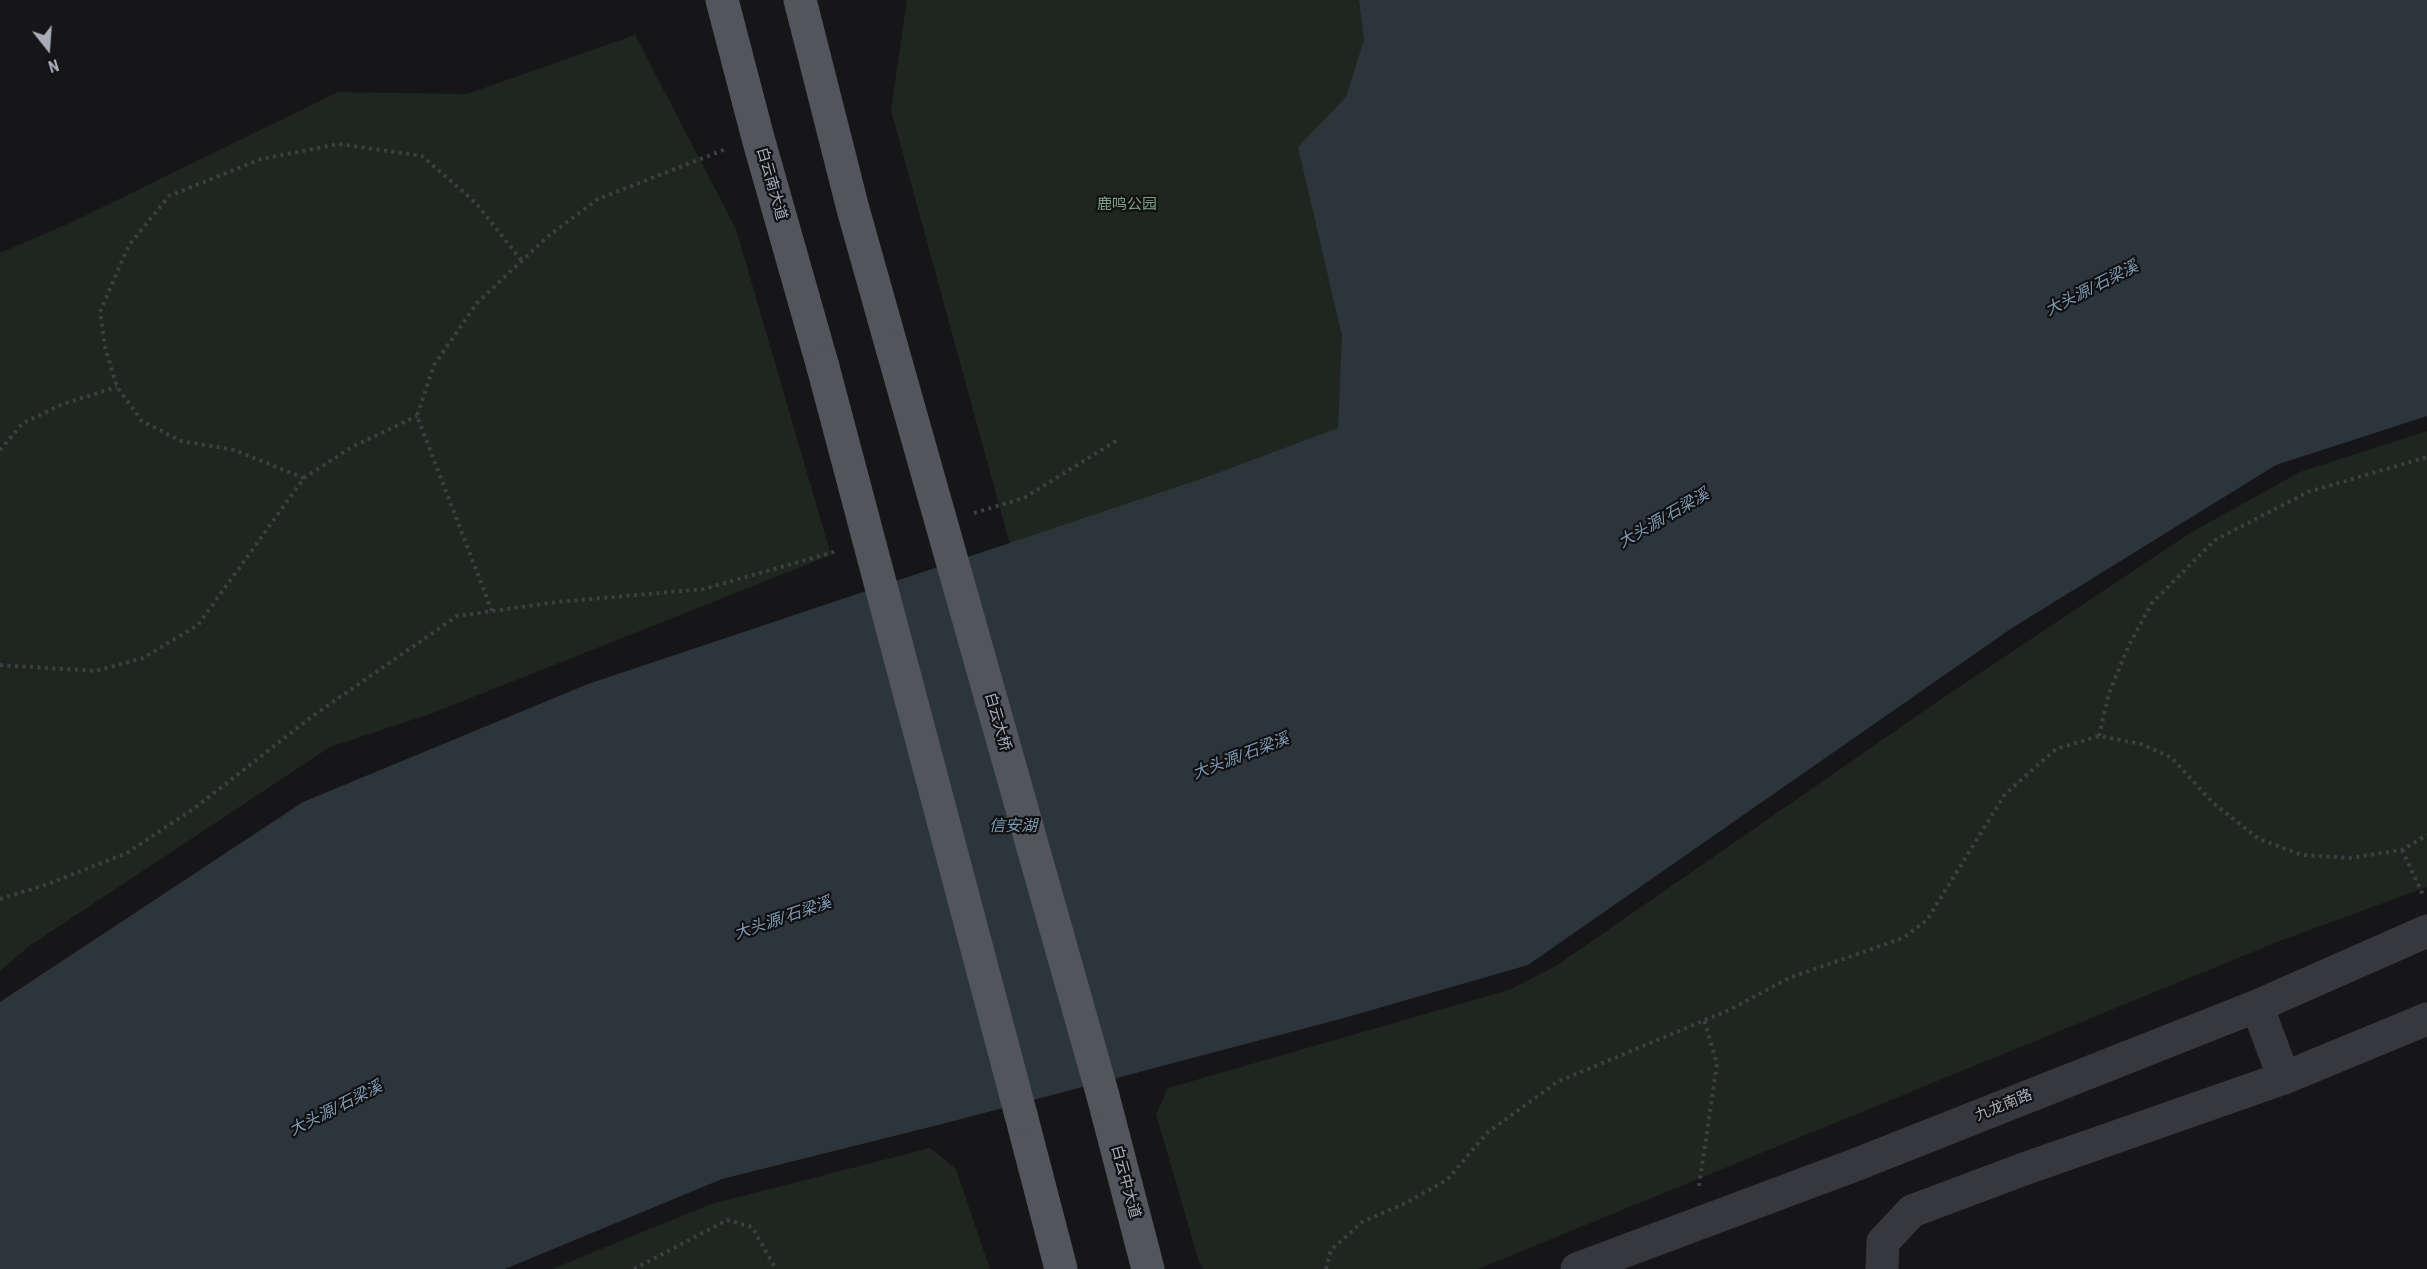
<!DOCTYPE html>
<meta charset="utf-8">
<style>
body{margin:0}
#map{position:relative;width:2427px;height:1269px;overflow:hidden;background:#161618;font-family:"Roboto Condensed",sans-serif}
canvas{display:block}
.north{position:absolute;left:18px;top:18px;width:60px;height:60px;-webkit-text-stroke:4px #111113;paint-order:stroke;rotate:163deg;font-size:16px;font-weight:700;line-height:24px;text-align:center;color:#a8adb8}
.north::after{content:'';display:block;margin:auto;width:21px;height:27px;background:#a8adb8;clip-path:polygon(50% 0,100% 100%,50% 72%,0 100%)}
</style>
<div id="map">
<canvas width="2427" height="1269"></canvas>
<div class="north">N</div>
</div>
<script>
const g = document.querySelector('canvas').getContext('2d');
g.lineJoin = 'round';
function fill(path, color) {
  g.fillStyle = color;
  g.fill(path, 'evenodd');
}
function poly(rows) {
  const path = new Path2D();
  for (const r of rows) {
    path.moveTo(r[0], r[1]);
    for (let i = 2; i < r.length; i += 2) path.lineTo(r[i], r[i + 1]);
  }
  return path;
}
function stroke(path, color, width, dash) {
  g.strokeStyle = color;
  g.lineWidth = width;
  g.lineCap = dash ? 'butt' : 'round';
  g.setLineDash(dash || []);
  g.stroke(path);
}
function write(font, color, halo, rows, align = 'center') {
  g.font = font + ' "Roboto Condensed","Noto Sans SC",sans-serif';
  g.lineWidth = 4.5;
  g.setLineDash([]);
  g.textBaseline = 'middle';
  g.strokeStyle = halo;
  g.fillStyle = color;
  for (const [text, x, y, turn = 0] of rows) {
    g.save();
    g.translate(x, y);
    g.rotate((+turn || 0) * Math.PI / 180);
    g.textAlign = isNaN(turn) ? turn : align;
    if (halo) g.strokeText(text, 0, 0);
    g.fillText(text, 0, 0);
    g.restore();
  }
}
fill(poly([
 [907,0,1382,0,1373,383,1349,446,1016,567,891,110],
 [635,35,736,229,831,555,433,713,330,747,28,947,0,971,0,253,70,223,338,92,467,94],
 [2427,431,2427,887,2277,942,1478,1269,1203,1269,1199,1262,1156,1114,1168,1088,1509,990,1556,966,1950,693,2190,533,2300,472],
 [930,1148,956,1169,990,1269,552,1269,711,1204]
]), '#1e261f');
fill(poly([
 [1359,0,2427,0,2427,416,2276,465,2012,628,1528,965,1344,1018,946,1123,722,1179,505,1269,0,1269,0,1002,303,802,588,684,1207,477,1338,428,1342,336,1298,147,1346,97,1364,40]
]), '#2c353c');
stroke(poly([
 [0,450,23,423,63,404,117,387],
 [304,478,234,450,181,441,142,421,117,387,105,347,100,312,129,245,169,196,261,159,339,144,422,156,476,203,522,261],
 [974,513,1024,498,1119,439],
 [492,611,417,416,434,365,477,303,547,237,598,199,726,149],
 [0,665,96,671,143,658,198,625,304,478,352,447,417,416],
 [2099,736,2109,693,2129,645,2152,603,2215,540,2308,492,2427,457],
 [2402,850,2424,897],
 [0,899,48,884,127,853,196,807,314,715,457,616,557,602,704,589,837,551],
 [1699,1186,1717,1064,1704,1020],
 [634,1269,727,1220,752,1227,776,1269],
 [1326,1269,1331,1250,1362,1222,1406,1203,1447,1180,1487,1133,1557,1082,1729,1010,1789,978,1903,938,1927,920,2005,794,2056,749,2099,736,2141,744,2172,758,2213,803,2259,839,2302,855,2349,858,2402,850,2427,835]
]), '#3d3f44', 4, [3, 4.5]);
stroke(poly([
 [2257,1006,2284,1078],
 [1577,1269,1855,1165,2257,1006,2427,931],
 [1882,1269,1883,1242,1912,1211,2024,1169,2284,1078,2427,1019]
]), '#37383d', 33);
stroke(poly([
 [722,0,758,138,823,367],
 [800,0,853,209,892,348],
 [1103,1096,1148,1269],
 [1021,1115,1061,1269]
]), '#53555c', 33);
stroke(poly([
 [892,348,1103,1096],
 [823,367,1021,1115]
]), '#53555c', 33);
write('15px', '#a8adb8', '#111113', [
 ["白云南大道",771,184,74],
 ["白云大桥",997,722,74],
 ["九龙南路",2004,1106,-22],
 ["白云中大道",1125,1182,75]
]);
write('15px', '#7fa381', '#111113', [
 ["鹿鸣公园",1127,205]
]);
write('italic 16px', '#7f9bb3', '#111113', [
 ["大头源/石梁溪",2092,289,-27],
 ["大头源/石梁溪",1664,519,-30],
 ["大头源/石梁溪",1241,757,-21],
 ["信安湖",1013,827],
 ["大头源/石梁溪",783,919,-19],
 ["大头源/石梁溪",336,1109,-27]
]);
</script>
